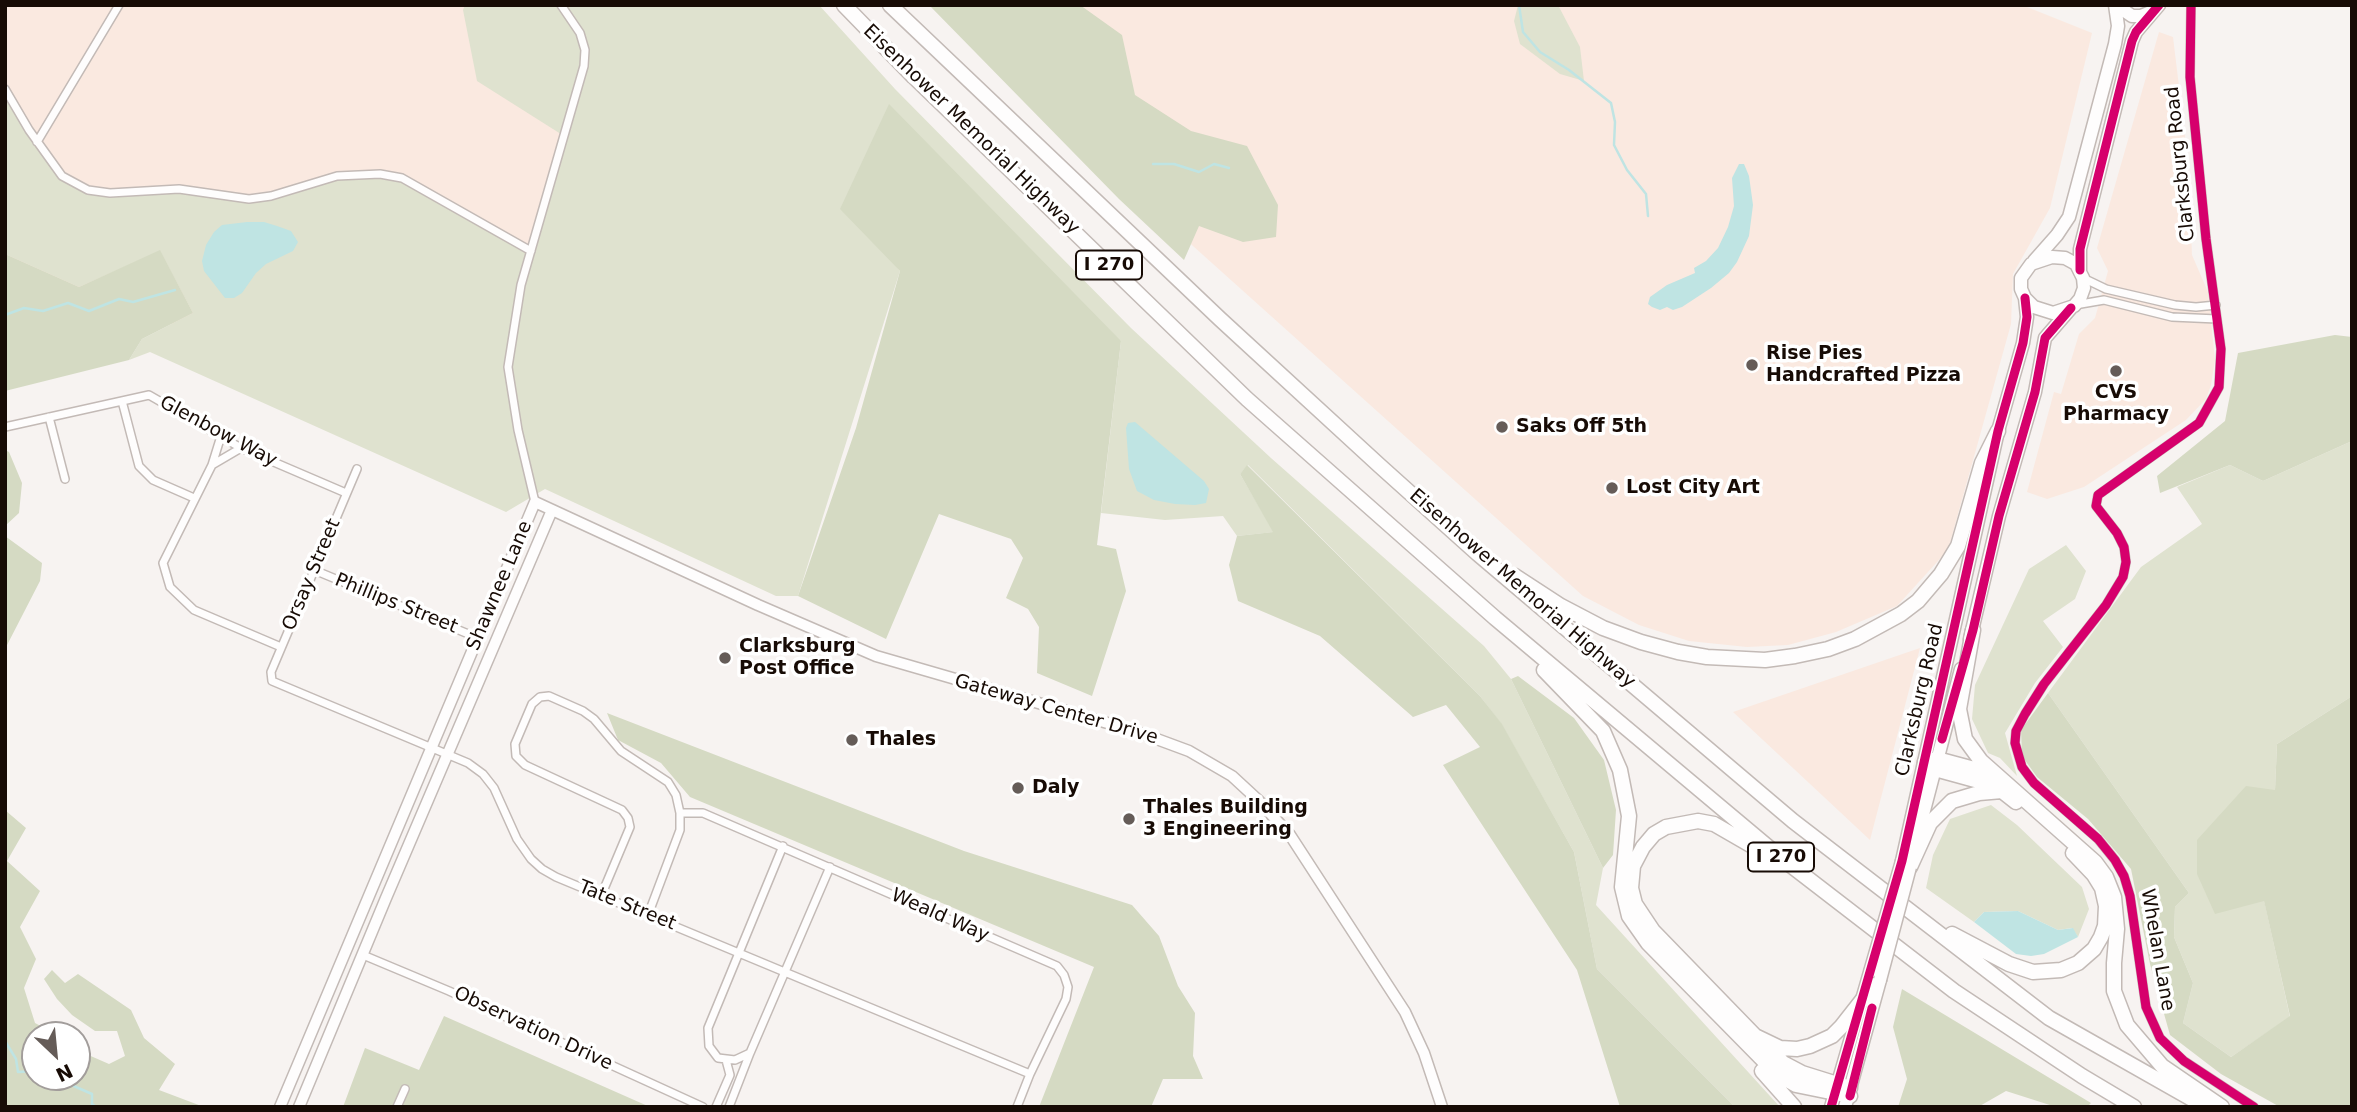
<!DOCTYPE html>
<style>
body{margin:0}
#map{position:relative;width:2357px;height:1112px;overflow:hidden;background:#f7f3f1;font-family:"DejaVu Sans",sans-serif}
canvas{display:block}
.frame{position:absolute;inset:0;border:7px solid #170b05;pointer-events:none}
.north{position:absolute;left:21px;top:1021px;width:70px;height:70px;box-sizing:border-box;background:#fff;border:2px solid #a29d9b;border-radius:50%;rotate:154deg;font-size:19px;font-weight:700;line-height:28px;text-align:center;color:#170b05}
.north::after{content:'';display:block;margin:auto;width:24px;height:32px;background:#655c58;clip-path:polygon(50% 0,100% 100%,50% 72%,0 100%)}
</style>
<div id="map">
<canvas width="2357" height="1112"></canvas>
<div class="frame"></div>
<div class="north">N</div>
</div>
<script>
const g = document.querySelector('canvas').getContext('2d');
g.lineJoin = 'round';
function fill(path, color) {
  g.fillStyle = color;
  g.fill(path, 'evenodd');
}
function poly(rows) {
  const path = new Path2D();
  for (const r of rows) {
    path.moveTo(r[0], r[1]);
    for (let i = 2; i < r.length; i += 2) path.lineTo(r[i], r[i + 1]);
  }
  return path;
}
function stroke(path, color, width, dash) {
  g.strokeStyle = color;
  g.lineWidth = width;
  g.lineCap = dash ? 'butt' : 'round';
  g.setLineDash(dash || []);
  g.stroke(path);
}
function write(font, color, halo, rows, align = 'center') {
  g.font = font + ' "DejaVu Sans",sans-serif';
  g.lineWidth = 7;
  g.setLineDash([]);
  g.textBaseline = 'middle';
  g.strokeStyle = halo;
  g.fillStyle = color;
  for (const [text, x, y, turn = 0] of rows) {
    g.save();
    g.translate(x, y);
    g.rotate((+turn || 0) * Math.PI / 180);
    g.textAlign = isNaN(turn) ? turn : align;
    if (halo) g.strokeText(text, 0, 0);
    g.fillText(text, 0, 0);
    g.restore();
  }
}
fill(poly([
 [5,5,796,5,556,474,5,260],
 [1057,5,2022,5,2092,33,2050,208,2013,274,2011,324,1948,550,1897,606,1836,632,1788,645,1747,647,1689,641,1639,625,1583,596,998,71],
 [2159,32,2173,37,2188,161,2192,255,2208,292,2215,360,2211,385,2206,399,2186,420,2084,487,2047,499,2027,492,2054,392,2061,394,2079,334,2095,318,2108,271,2097,248],
 [1920,648,1870,840,1733,712]
]), '#fae9e0');
fill(poly([
 [465,5,819,5,895,89,1131,328,1271,458,1484,646,1511,679,1603,868,1596,905,1780,1107,1735,1107,1597,969,1574,852,1502,725,1480,696,1248,465,1240,474,1274,532,1237,536,1223,516,1165,520,1101,513,1121,341,893,262,900,271,798,596,776,596,545,489,506,512,150,352,129,360,142,339,193,313,160,251,79,287,5,254,5,89,62,176,88,190,179,189,249,199,337,176,380,174,402,178,531,250,564,136,477,81,463,10],
 [1518,5,1558,5,1580,47,1584,81,1560,74,1520,44,1514,21],
 [2352,441,2352,698,2349,698,2277,744,2275,790,2264,900,2290,1017,2231,1057,2183,1023,2193,983,2174,937,2175,907,2189,893,2048,693,2141,567,2202,524,2177,487,2230,465,2263,481],
 [2066,545,2086,571,2075,599,2043,621,2063,647,2035,683,2005,733,2017,776,2000,758,1988,753,1972,719,1975,685,2029,569],
 [1991,805,2017,825,2082,887,2089,909,2078,937,2072,928,2058,930,2018,911,1984,912,1974,922,1926,888,1933,855,1950,819]
]), '#dfe2cf');
fill(poly([
 [929,5,1080,5,1122,35,1135,95,1191,131,1247,146,1278,205,1276,237,1243,242,1199,226,1184,260,1119,199],
 [889,104,1121,341,1097,545,1116,549,1126,591,1092,696,1037,673,1039,627,1028,609,1006,598,1023,558,1011,539,939,514,886,639,798,596,856,428,900,271,840,209],
 [160,250,193,313,142,339,129,360,5,391,5,254,79,287],
 [2335,335,2352,337,2352,441,2263,481,2230,465,2160,493,2157,476,2225,421,2238,353],
 [5,450,9,452,22,483,19,513,5,526],
 [1247,465,1480,696,1502,724,1574,852,1597,969,1735,1107,1620,1107,1577,970,1443,765,1480,747,1446,705,1413,717,1320,636,1238,601,1229,565,1237,536,1273,532,1240,474],
 [5,536,42,563,40,581,5,649],
 [1518,676,1574,718,1604,760,1616,810,1613,855,1603,868,1511,679],
 [2048,693,2189,893,2175,907,2174,937,2193,983,2183,1023,2231,1057,2290,1016,2264,901,2215,914,2197,874,2197,840,2246,786,2275,790,2277,744,2349,698,2352,698,2352,1107,2280,1107,2221,1074,2170,1035,2150,964,2131,869,2088,819,2037,777,2022,756,2021,730],
 [607,713,964,851,1132,905,1159,936,1178,986,1195,1013,1193,1056,1203,1079,1163,1079,1151,1107,1039,1107,1094,967,690,797,661,763,618,740],
 [5,810,26,828,7,861,40,891,20,927,36,959,24,988,35,1023,58,1035,35,1035,35,1077,77,1077,77,1050,109,1064,125,1056,117,1031,95,1031,72,1015,57,999,44,979,52,970,65,983,78,974,131,1010,144,1038,175,1064,159,1090,204,1107,5,1107],
 [1902,989,2091,1103,2087,1107,2056,1107,2006,1091,1978,1107,1898,1107,1907,1079,1893,1027],
 [444,1016,650,1107,343,1107,365,1048,419,1070]
]), '#d5dac3');
fill(poly([
 [1739,164,1744,164,1749,176,1753,205,1749,236,1737,262,1729,273,1711,288,1682,307,1673,310,1667,307,1660,310,1652,307,1648,304,1650,297,1667,285,1695,273,1694,268,1706,261,1718,248,1728,227,1734,206,1732,178],
 [247,222,264,222,277,226,291,231,298,242,293,251,266,264,256,273,242,293,234,298,225,298,204,271,202,261,206,245,214,232,222,225],
 [1135,422,1204,481,1209,489,1206,503,1195,505,1175,504,1154,500,1137,491,1129,469,1126,428,1128,423],
 [2018,911,2058,930,2073,928,2078,937,2044,954,2031,956,2016,954,1974,922,1984,912]
]), '#bfe4e3');
stroke(poly([
 [1519,5,1523,32,1540,52,1569,70,1611,103,1615,122,1614,145,1627,170,1646,194,1648,216],
 [1153,164,1174,164,1199,172,1214,164,1229,168],
 [5,315,24,308,43,311,68,303,89,311,119,299,133,302,175,290],
 [5,1041,16,1059,18,1072,35,1071],
 [53,1077,92,1094,92,1104,96,1107]
]), '#bfe4e3', 2.5);
const street = poly([
 [2191,5,2190,77,2206,239,2221,349,2219,387,2199,423,2098,495,2096,506,2117,533,2124,547,2126,562,2123,577,2106,605,2044,684,2025,714,2016,731,2015,743,2022,767,2034,783,2098,839,2115,860,2124,876,2130,896,2146,1007,2160,1038,2184,1061,2254,1107],
 [5,89,29,130,62,176,88,190,110,193,179,189,249,199,271,196,337,176,380,174,402,178,531,251],
 [37,142,119,5],
 [2083,278,2106,289,2175,305,2196,307,2216,305],
 [2075,305,2104,300,2172,317,2217,319],
 [122,401,139,466,153,480,194,498],
 [49,417,65,479],
 [5,427,149,395,241,448,346,493],
 [221,436,212,465,241,448],
 [212,465,163,563,170,587,194,610,281,647],
 [357,469,271,672,272,681,468,763,483,774,494,788,517,839,531,859,542,869,556,877,1030,1074],
 [535,502,518,430,508,367,521,285,584,66,585,50,580,33,561,5],
 [314,570,478,638],
 [680,813,703,813,1057,966,1064,975,1068,987,1066,999,1030,1074,1017,1107],
 [783,846,708,1028,709,1046,718,1058,735,1060,750,1053,830,867],
 [601,896,630,827,628,818,622,810,525,765,516,756,515,744,532,704,540,697,549,696,583,711,594,719,621,751,668,782,676,795,680,813,680,830,648,915],
 [363,955,449,991,703,1107],
 [397,1107,405,1089],
 [716,1107,730,1075,726,1060],
 [729,1107,750,1053]
]);
const secondary = poly([
 [280,1107,535,502,758,605,876,656,1135,731,1189,751,1232,776,1258,800,1290,835,1405,1012,1424,1053,1442,1107],
 [299,1107,386,898,552,510]
]);
const primary = poly([
 [2116,5,2132,16,2141,16,2153,11],
 [2052,257,2065,258,2076,264,2083,278,2084,288,2080,299,2074,306,2053,313,2034,307,2025,298,2021,289,2021,278,2031,264,2052,257],
 [2034,261,2057,235,2069,217,2115,44,2118,26,2115,5],
 [2080,270,2080,249,2132,41,2136,32,2159,5],
 [1970,639,1999,516,2035,392,2045,338,2071,308],
 [1915,845,1961,669],
 [1902,861,1998,431,2023,343,2027,317,2025,298],
 [1831,1107,1870,972],
 [1845,1107,1880,980]
]);
const highway = poly([
 [844,5,914,77,1247,399,1495,618,1780,857,1954,991,2082,1076,2134,1107],
 [890,5,1220,319,1380,466,1478,554,1793,821,2049,1018,2206,1107],
 [1515,576,1561,606,1603,628,1641,642,1678,652,1707,657,1765,660,1795,656,1828,649,1855,639,1901,614,1918,601,1941,574,1958,546,1982,463,1998,431],
 [1973,630,1959,709,1965,739,1981,761,2095,862,2106,877,2114,897,2117,929,2114,963,2114,991,2127,1025,2162,1066,2222,1107],
 [1544,670,1603,731,1620,770,1629,816,1622,887,1629,916,1648,943,1777,1074,1796,1085,1850,1096],
 [1925,762,1937,759,1989,773],
 [1925,762,1935,769,1986,783,2001,791],
 [1766,854,1714,824,1698,821,1666,827,1654,834,1643,847,1633,866,1631,888,1635,904,1653,931,1755,1036,1780,1048,1797,1049,1810,1046,1832,1036,1841,1027,1863,999],
 [1910,867,1930,823,1952,801,1979,793,2002,791,2016,802],
 [1952,934,2009,964,2033,972,2061,970,2078,963,2094,949,2101,937,2105,926,2106,906,2102,888,2094,875,2073,853],
 [1764,1044,1783,1063,1802,1073,1850,1088],
 [1762,1071,1794,1107]
]);
stroke(street, '#c3bab6', 10);
stroke(secondary, '#c3bab6', 13);
stroke(primary, '#c3bab6', 15);
stroke(highway, '#c3bab6', 17);
stroke(street, '#fefdfd', 7);
stroke(secondary, '#fefdfd', 10);
stroke(primary, '#fefdfd', 12);
stroke(highway, '#fefdfd', 14);
const primaryBridge = poly([
 [1870,972,1902,861],
 [1880,980,1910,867]
]);
stroke(primaryBridge, '#c3bab6', 15, []);
stroke(primaryBridge, '#fefdfd', 12);
stroke(poly([
 [2191,5,2190,77,2206,239,2221,349,2219,387,2199,423,2098,495,2096,506,2117,533,2124,547,2126,562,2123,577,2106,605,2044,684,2025,714,2016,731,2015,743,2022,767,2034,783,2098,839,2115,860,2124,876,2130,896,2146,1007,2160,1038,2184,1061,2254,1107],
 [2080,270,2080,249,2132,41,2136,32,2159,5],
 [1942,739,1973,630,1999,516,2035,392,2045,338,2071,308],
 [1850,1096,1872,1008],
 [1831,1107,1902,861,1998,431,2023,343,2027,317,2025,298]
]), '#d6006c', 9);
for (const [x, y, r, color] of [
 [1752,365,7,"#655c58"],
 [2116,371,7,"#655c58"],
 [1502,427,7,"#655c58"],
 [1612,488,7,"#655c58"],
 [725,658,7,"#655c58"],
 [852,740,7,"#655c58"],
 [1018,788,7,"#655c58"],
 [1129,819,7,"#655c58"]
]) {
  const dot = new Path2D();
  dot.arc(x, y, r, 0, 2 * Math.PI);
  g.fillStyle = color;
  g.fill(dot);
  stroke(dot, '#fff', 2.5);
}
for (const [x, y, w] of [
 [1109,265,66],
 [1781,857,66]
]) {
  const box = new Path2D();
  box.roundRect(x - w / 2, y - 14.5, w, 29, 5);
  g.fillStyle = '#fff';
  g.fill(box);
  stroke(box, '#170b05', 2);
}
write('bold 18px', '#170b05', null, [
 ["I 270",1109,265],
 ["I 270",1781,857]
]);
write('19px', '#170b05', '#fff', [
 ["Eisenhower Memorial Highway",971,130,44],
 ["Clarksburg Road",2181,164,-96],
 ["Glenbow Way",218,432,28],
 ["Orsay Street",312,575,-67],
 ["Shawnee Lane",500,586,-67],
 ["Eisenhower Memorial Highway",1522,589,41],
 ["Phillips Street",396,604,22],
 ["Clarksburg Road",1920,700,-77],
 ["Gateway Center Drive",1056,710,16],
 ["Tate Street",627,906,22],
 ["Weald Way",940,916,24],
 ["Whelan Lane",2157,950,80],
 ["Observation Drive",533,1029,25]
]);
write('bold 19px', '#170b05', '#fff', [
 ["Rise Pies",1766,354],
 ["Handcrafted Pizza",1766,376],
 ["CVS",2116,393,"center"],
 ["Pharmacy",2116,415,"center"],
 ["Saks Off 5th",1516,427],
 ["Lost City Art",1626,488],
 ["Clarksburg",739,647],
 ["Post Office",739,669],
 ["Thales",866,740],
 ["Daly",1032,788],
 ["Thales Building",1143,808],
 ["3 Engineering",1143,830]
], 'left');
</script>
